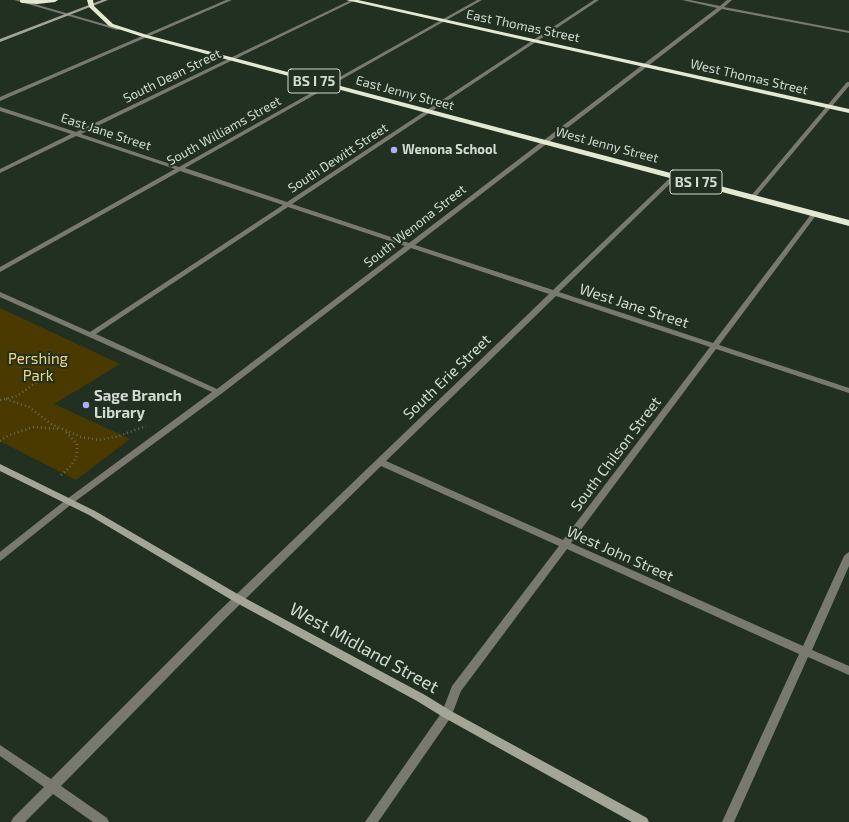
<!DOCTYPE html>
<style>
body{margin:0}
canvas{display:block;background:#213021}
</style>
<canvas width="849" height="822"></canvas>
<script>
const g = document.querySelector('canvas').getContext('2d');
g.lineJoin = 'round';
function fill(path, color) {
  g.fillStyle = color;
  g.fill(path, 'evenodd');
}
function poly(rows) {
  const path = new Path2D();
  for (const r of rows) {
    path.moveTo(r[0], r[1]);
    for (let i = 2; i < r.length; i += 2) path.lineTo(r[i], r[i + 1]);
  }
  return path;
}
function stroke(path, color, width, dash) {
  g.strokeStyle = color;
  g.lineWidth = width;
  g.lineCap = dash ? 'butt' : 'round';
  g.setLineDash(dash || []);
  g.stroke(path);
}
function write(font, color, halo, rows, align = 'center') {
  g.font = font + ' "Exo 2",sans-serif';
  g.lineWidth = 4;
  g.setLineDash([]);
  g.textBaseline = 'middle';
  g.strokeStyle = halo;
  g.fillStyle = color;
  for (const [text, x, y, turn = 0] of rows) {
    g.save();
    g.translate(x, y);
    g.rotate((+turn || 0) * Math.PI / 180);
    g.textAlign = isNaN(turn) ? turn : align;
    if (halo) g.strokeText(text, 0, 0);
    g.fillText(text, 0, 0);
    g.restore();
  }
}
fill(poly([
 [0,308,120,364,54,404,130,439,76,480,0,441]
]), '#4b3a00');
stroke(poly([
 [6,399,29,407,51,424,81,437,99,440,119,436,146,426],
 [0,400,17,396,41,379],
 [0,441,9,435,34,427,60,429],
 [61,475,72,465,77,455,77,444,66,432]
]), '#616e61', 2.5, [1, 3]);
fill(poly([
 [14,0,21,0,121,29,117,30,14,0],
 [226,0,232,0,0,101,0,97,226,0],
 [351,0,356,0,81,134,179,167,477,0,482,0,185,168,287,202,594,0,599,0,292,204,409,243,717,8,682,0,690,0,720,6,727,0,732,0,724,7,849,31,849,33,722,9,415,245,553,290,673,175,677,175,677,177,559,292,713,343,812,213,816,213,817,214,719,345,849,388,849,393,716,349,571,543,803,646,844,556,846,554,849,552,849,566,812,650,849,666,849,675,808,657,734,822,722,822,799,654,567,549,461,691,451,717,378,822,365,822,442,712,452,686,559,546,381,466,224,620,61,786,107,818,109,822,93,822,53,794,25,822,11,822,13,818,44,787,0,756,0,745,51,779,216,614,549,294,411,248,221,394,73,503,3,559,0,561,0,552,67,499,212,392,0,297,0,292,90,332,283,205,180,171,0,272,0,267,175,169,76,136,0,173,0,169,71,134,0,111,0,107,76,132,351,0],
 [288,207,405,246,217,389,96,334,288,207],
 [556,296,710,347,563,540,386,461,556,296],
 [847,82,849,82,849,86,754,199,750,199,750,197,847,82]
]), '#787a70');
fill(poly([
 [102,0,108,0,0,42,0,39,102,0],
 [0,464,95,511,241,596,425,695,451,711,647,818,649,822,632,822,443,717,417,701,235,602,89,515,0,471,0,464]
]), '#a3a697');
fill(poly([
 [20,0,58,0,55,2,37,4,22,3,20,2,20,0],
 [87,0,93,0,94,6,113,24,147,35,849,220,849,226,143,37,109,26,89,7,87,0],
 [346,0,358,0,849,109,849,113,346,0]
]), '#e3e8d0');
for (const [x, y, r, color] of [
 [394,150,4,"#aab0fb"],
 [86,405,4,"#aab0fb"]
]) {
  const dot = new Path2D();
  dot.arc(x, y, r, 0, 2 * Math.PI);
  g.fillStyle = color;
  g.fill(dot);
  stroke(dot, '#213021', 1.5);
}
write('13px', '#d2dbd2', '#213021', [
 ["East Thomas Street",523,26,12],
 ["South Dean Street",172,76,-26],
 ["West Thomas Street",749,77,13],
 ["East Jenny Street",405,93,15],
 ["South Williams Street",224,131,-29],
 ["East Jane Street",106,132,18],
 ["West Jenny Street",607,145,15],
 ["South Dewitt Street",338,158,-33],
 ["South Wenona Street",415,226,-38]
]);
write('bold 13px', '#d2dbd2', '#213021', [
 ["Wenona School",402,150]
], 'left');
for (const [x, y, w] of [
 [314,81,52],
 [696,182,52]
]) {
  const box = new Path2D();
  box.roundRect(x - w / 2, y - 12, w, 24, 3);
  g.fillStyle = '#213021';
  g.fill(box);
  stroke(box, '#d2dbd2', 1);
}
write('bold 14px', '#d2dbd2', null, [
 ["BS I 75",314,81],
 ["BS I 75",696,182]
]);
write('15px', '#d2dbd2', '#213021', [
 ["West Jane Street",634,306,18],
 ["South Erie Street",447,377,-44],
 ["South Chilson Street",616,454,-53],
 ["West John Street",620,554,24]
]);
write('15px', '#f5d67f', '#213021', [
 ["Pershing",38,359],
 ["Park",38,376]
]);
write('bold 15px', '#d2dbd2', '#213021', [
 ["Sage Branch",94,396],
 ["Library",94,413]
], 'left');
write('18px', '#d2dbd2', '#213021', [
 ["West Midland Street",364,648,29]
]);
</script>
